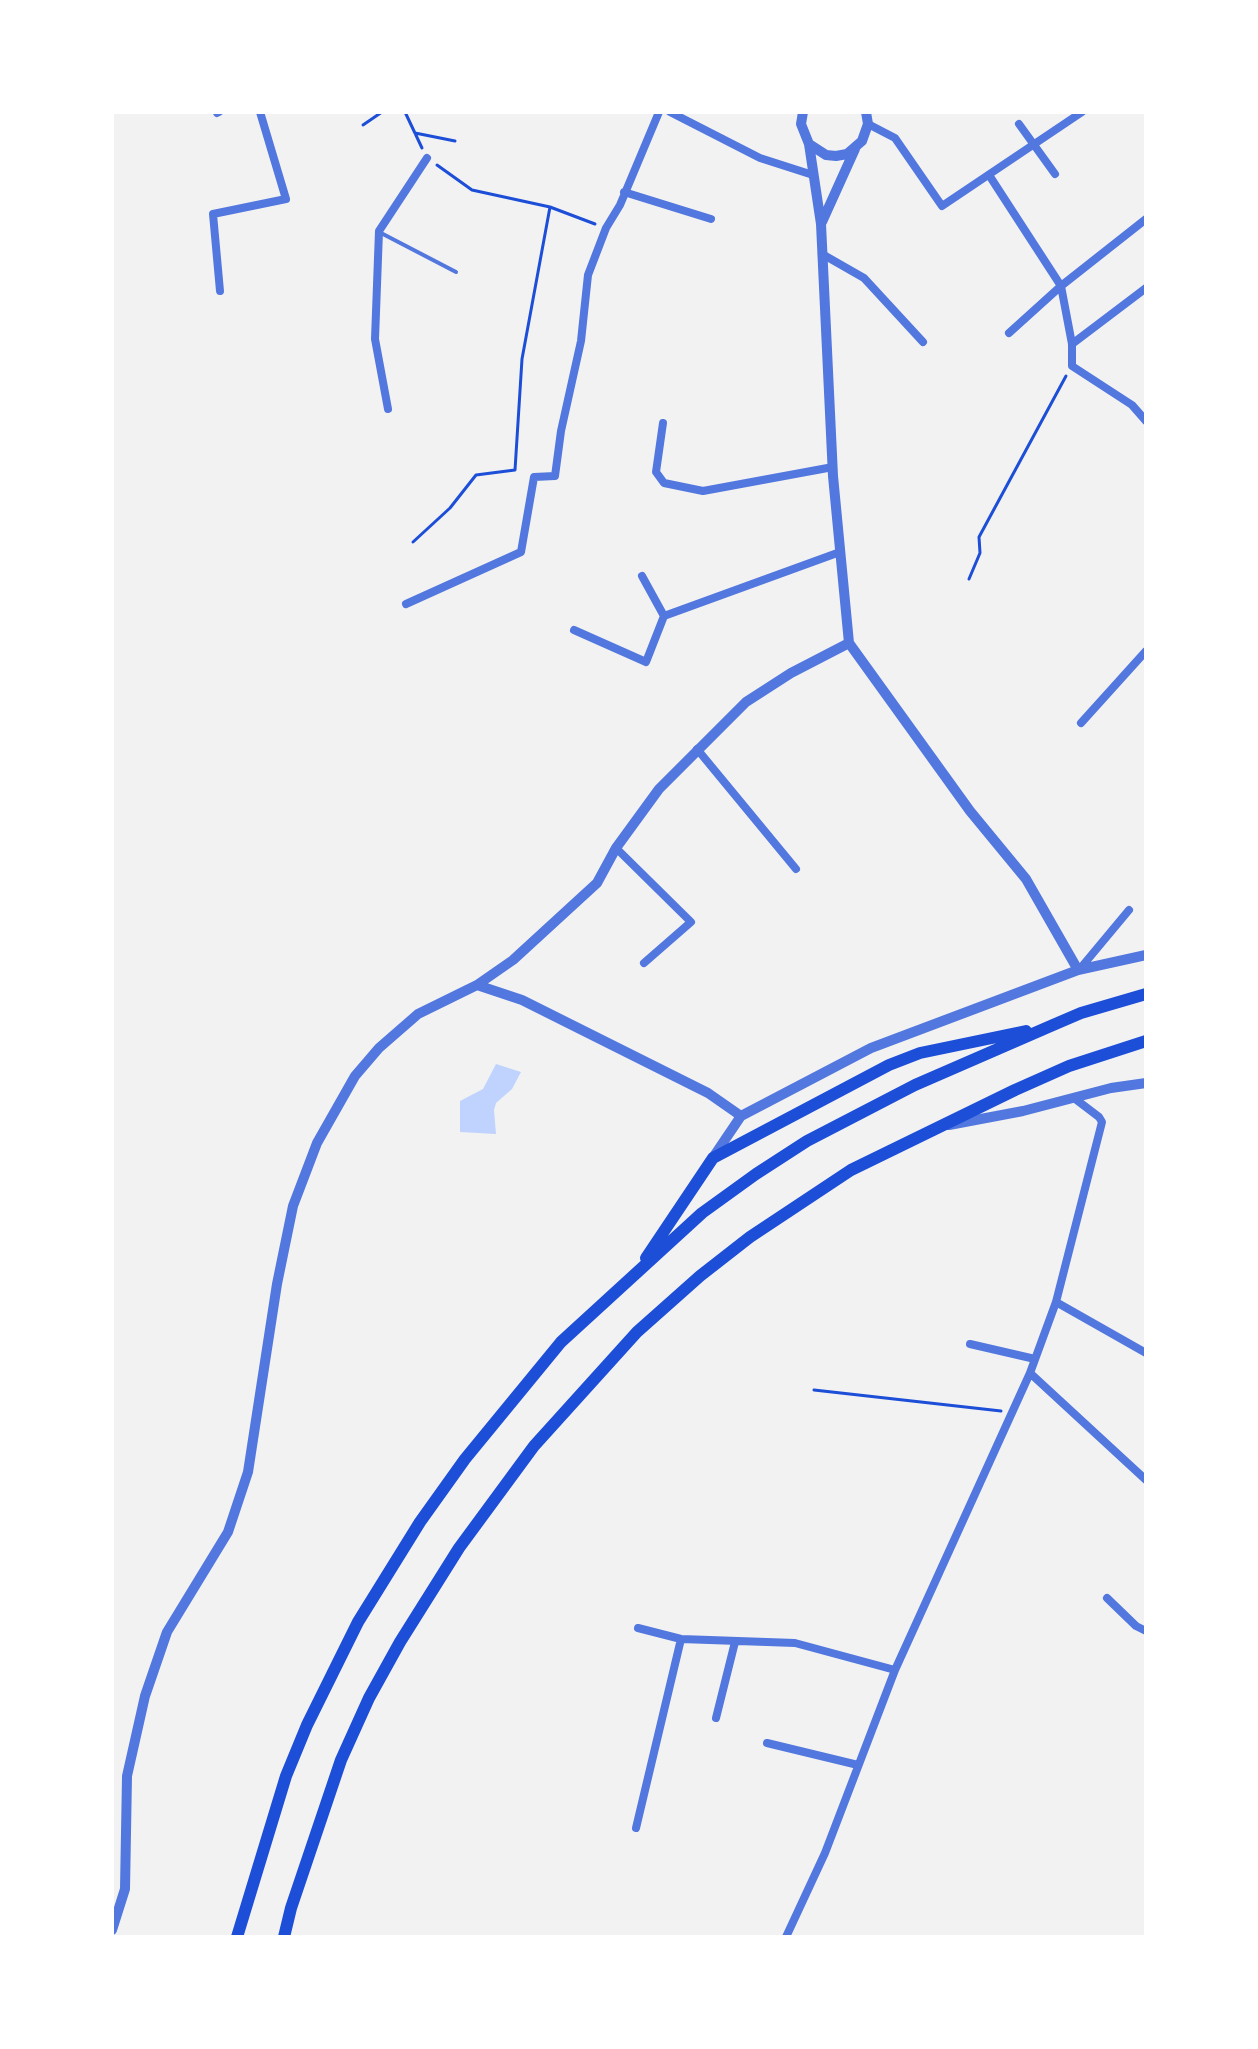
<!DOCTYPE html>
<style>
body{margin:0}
#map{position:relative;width:1258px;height:2049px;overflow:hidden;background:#f2f2f2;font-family:Signika,sans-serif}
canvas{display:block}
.frame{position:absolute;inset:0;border:114px solid #fff;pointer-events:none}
</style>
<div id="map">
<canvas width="1258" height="2049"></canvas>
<div class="frame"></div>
</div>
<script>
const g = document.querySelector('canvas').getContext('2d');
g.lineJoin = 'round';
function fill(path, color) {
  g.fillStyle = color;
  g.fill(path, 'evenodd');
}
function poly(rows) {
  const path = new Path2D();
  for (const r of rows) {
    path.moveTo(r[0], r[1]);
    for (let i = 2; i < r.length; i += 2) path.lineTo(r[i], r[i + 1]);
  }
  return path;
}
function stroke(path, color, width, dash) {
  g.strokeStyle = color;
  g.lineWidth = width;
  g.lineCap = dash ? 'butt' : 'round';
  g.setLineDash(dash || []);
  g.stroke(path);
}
fill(poly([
 [496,1064,521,1072,512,1089,496,1103,494,1110,496,1134,460,1132,460,1101,483,1089]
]), '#bfd3fe');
stroke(poly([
 [405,112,422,148],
 [363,125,382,112],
 [415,133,455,141],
 [437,165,472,190,550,207],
 [413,542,450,508,476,475,515,470,522,359,550,207,595,224],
 [969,579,980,553,979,537,1066,376],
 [814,1390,1001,1411]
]), '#1d4ed8', 3);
stroke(poly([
 [381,233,456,272]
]), '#5277de', 4);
stroke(poly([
 [670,112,760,158,813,175],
 [217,113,219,112],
 [868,124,895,138,942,206,1082,112],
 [1019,124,1055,174],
 [989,175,1061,286,1072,344,1072,366,1132,405,1146,421],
 [624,192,711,219],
 [822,254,864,278,923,342],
 [220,291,213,214,286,199,260,112],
 [1009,333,1061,286,1146,219],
 [1072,344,1146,288],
 [388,409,375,339,379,231,427,158],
 [663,423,656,472,664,483,703,491,833,467],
 [642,576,664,616],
 [406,604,521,552,534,477,555,476,561,431,581,341,588,275,606,228,620,205,659,112],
 [574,630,646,662,664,616,840,552],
 [1081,723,1146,651],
 [697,749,796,869],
 [616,848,691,922,644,963],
 [1079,970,1129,910],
 [1056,1302,1146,1353],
 [970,1344,1035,1359],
 [1030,1373,1146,1480],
 [1107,1598,1136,1626,1146,1631],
 [638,1628,681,1639,795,1643,895,1670],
 [716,1718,735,1642],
 [767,1743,858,1765],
 [636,1828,681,1639],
 [786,1937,825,1853,895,1670,1030,1373,1056,1302,1102,1122,1099,1117,1074,1098]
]), '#5277de', 8);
stroke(poly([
 [803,112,801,124,809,144,826,155,836,156,847,154,862,141,868,124,866,112],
 [809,144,821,224,833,476,849,643],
 [822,222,855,149],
 [849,643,970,811,1026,879,1078,970],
 [477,985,522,1000,708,1093,741,1116],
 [949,1125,1023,1111,1111,1088,1146,1083],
 [714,1156,741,1116,871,1048,1078,970,1146,955],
 [112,1930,125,1889,127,1776,145,1696,167,1632,228,1532,248,1472,277,1284,293,1206,317,1143,355,1076,379,1048,418,1014,477,985,513,960,597,883,616,848,659,789,746,702,791,673,849,643]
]), '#5277de', 10);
stroke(poly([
 [646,1258,713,1158,889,1065,920,1053,1026,1031],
 [237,1937,286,1776,307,1725,358,1622,420,1522,465,1459,561,1342,702,1213,756,1174,807,1141,915,1085,1053,1025,1081,1013,1146,994],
 [284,1937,291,1908,341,1760,369,1698,400,1642,459,1548,534,1446,637,1332,700,1276,750,1237,851,1170,1015,1090,1069,1066,1146,1041]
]), '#1d4ed8', 12);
</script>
